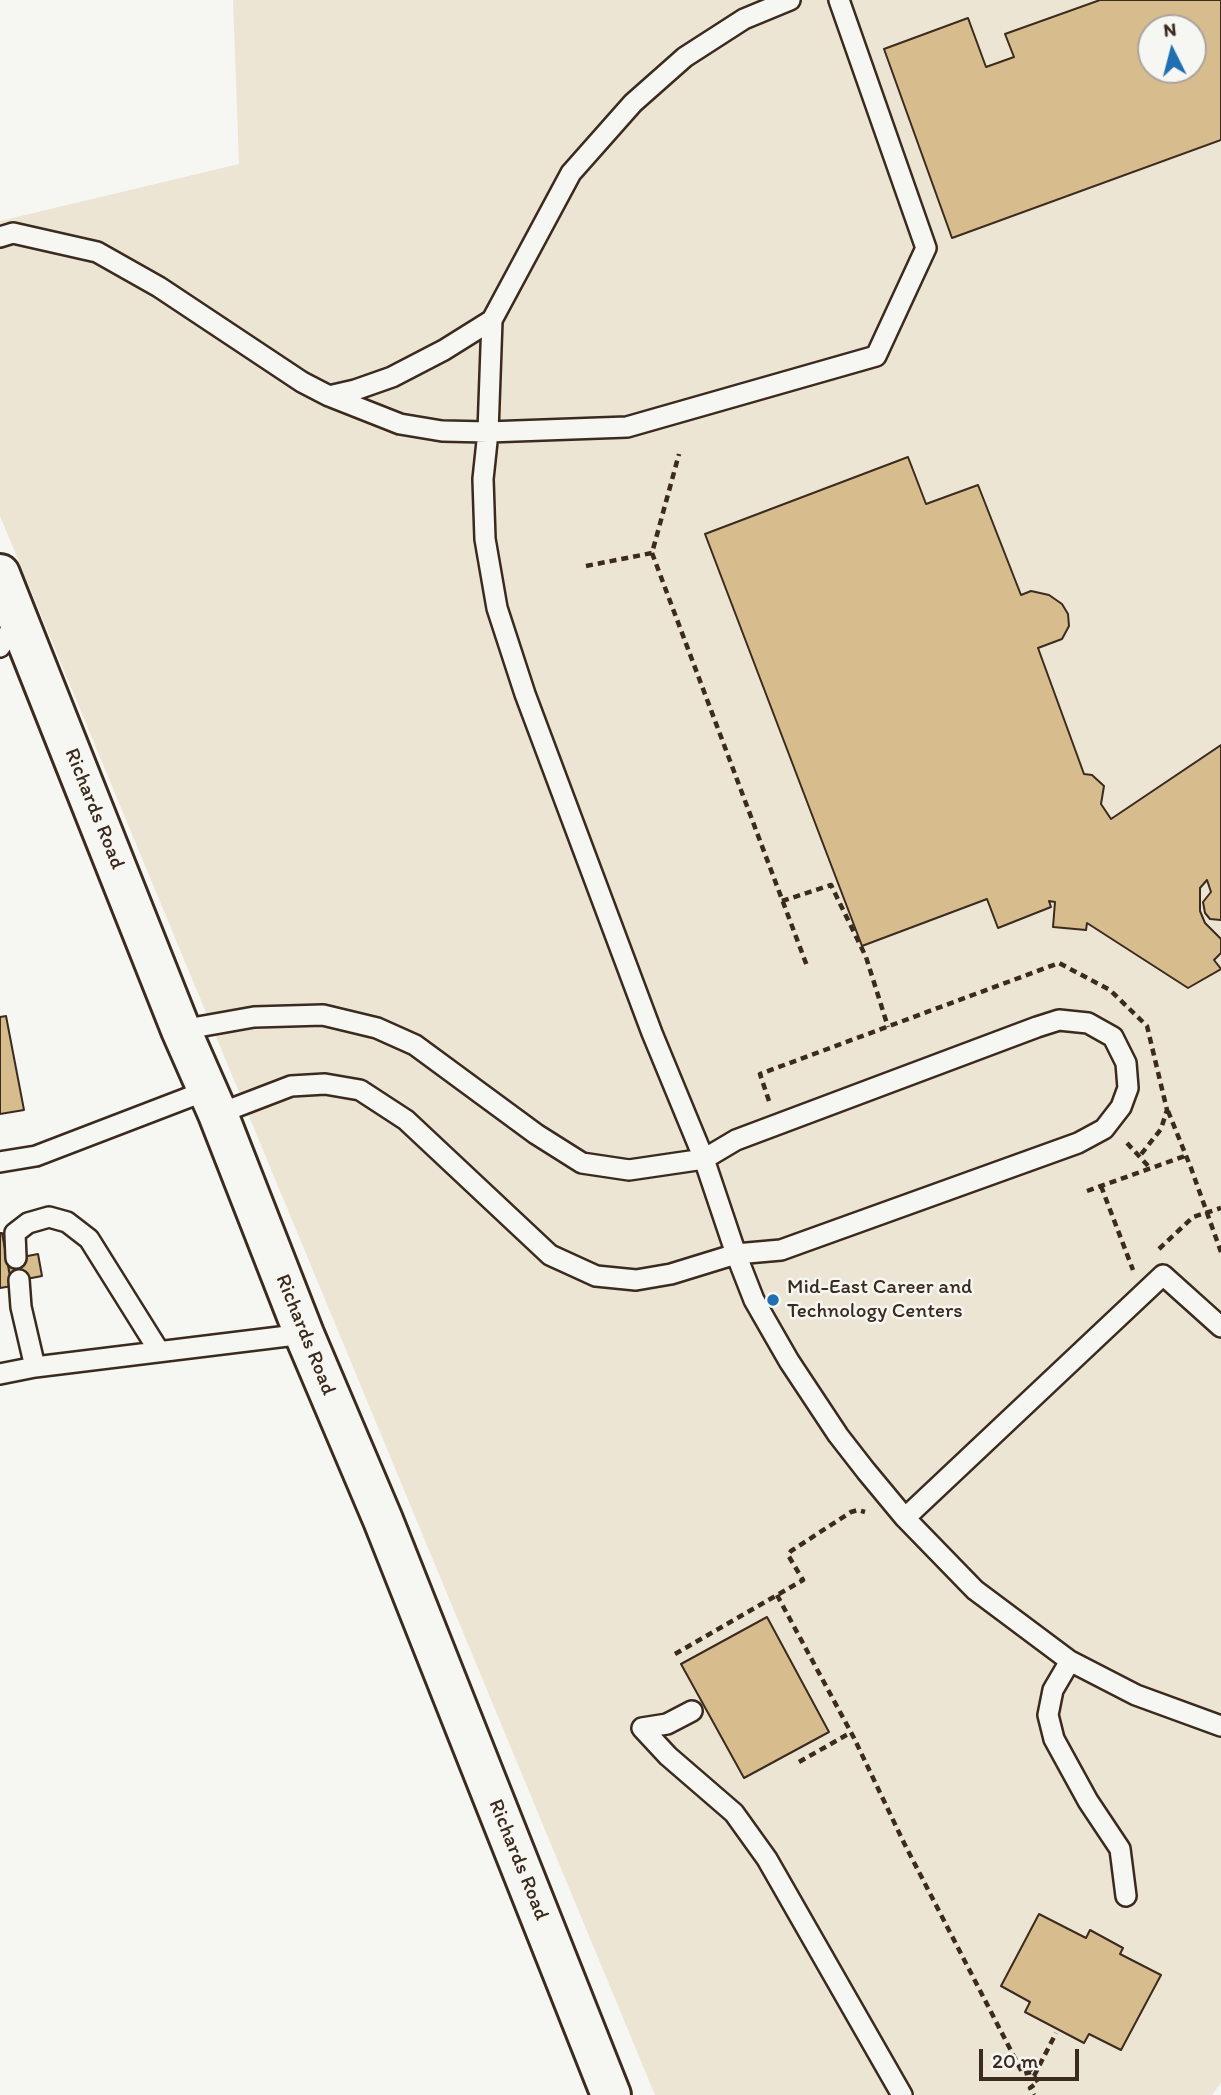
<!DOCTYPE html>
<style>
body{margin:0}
#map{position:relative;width:1221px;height:2095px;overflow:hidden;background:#f6f6f2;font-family:Itim,sans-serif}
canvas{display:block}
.north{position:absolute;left:1137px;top:14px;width:70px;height:70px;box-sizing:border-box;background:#f6f6f2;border:2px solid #aba49d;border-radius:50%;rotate:354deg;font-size:19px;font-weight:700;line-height:28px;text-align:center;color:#3b2a1e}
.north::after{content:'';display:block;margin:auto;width:24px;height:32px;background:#1f6fb2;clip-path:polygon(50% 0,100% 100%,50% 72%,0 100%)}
.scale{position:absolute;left:979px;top:2049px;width:100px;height:32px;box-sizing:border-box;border:4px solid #3b2a1e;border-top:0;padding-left:9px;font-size:21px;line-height:24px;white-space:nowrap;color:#3b2a1e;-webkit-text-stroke:5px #f6f6f2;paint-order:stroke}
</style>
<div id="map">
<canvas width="1221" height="2095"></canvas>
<div class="north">N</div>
<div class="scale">20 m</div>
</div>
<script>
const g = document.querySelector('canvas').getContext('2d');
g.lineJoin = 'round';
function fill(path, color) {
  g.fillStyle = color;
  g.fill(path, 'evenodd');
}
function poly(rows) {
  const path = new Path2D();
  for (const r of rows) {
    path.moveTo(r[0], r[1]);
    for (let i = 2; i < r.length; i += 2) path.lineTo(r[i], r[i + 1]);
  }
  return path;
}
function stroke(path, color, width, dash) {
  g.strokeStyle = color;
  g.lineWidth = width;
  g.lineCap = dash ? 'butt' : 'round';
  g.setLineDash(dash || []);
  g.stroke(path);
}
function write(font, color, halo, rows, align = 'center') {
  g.font = font + ' Itim,sans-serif';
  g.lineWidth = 5;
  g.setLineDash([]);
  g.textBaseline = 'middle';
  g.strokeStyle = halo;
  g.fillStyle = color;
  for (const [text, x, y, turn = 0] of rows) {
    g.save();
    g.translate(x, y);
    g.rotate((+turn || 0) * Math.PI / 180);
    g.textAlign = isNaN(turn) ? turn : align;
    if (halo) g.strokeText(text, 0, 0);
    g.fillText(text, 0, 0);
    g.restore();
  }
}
fill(poly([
 [233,0,1221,0,1221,2083,1212,2095,655,2095,0,516,0,221,239,164],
 [1151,28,1193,28,1193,70,1151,70]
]), '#ede5d4');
const building = poly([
 [1100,0,1221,0,1221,140,952,238,884,49,968,18,986,67,1014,57,1005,34,1100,0],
 [1151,28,1193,28,1193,70,1151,70,1151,28],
 [908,457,926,504,978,485,1021,595,1031,591,1049,595,1062,604,1068,614,1069,626,1062,639,1038,648,1084,774,1092,775,1104,786,1101,804,1111,819,1221,745,1221,920,1210,919,1205,913,1203,902,1211,892,1207,880,1200,888,1200,911,1205,923,1221,939,1221,953,1214,960,1221,969,1188,988,1087,923,1086,930,1053,927,1055,902,1049,901,1051,907,998,928,987,899,862,946,705,534,908,457],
 [6,1016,24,1110,0,1114,0,1017,6,1016],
 [0,1233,2,1233,12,1286,0,1288,0,1233],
 [38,1254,42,1276,11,1282,7,1260,38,1254],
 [767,1617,829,1732,744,1778,681,1664,767,1617],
 [1039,1914,1086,1938,1090,1930,1123,1948,1120,1954,1161,1975,1121,2050,1089,2034,1084,2043,1025,2012,1030,2002,1001,1986,1039,1914]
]);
fill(building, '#d7bc8d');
stroke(building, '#3b2a1e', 2);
const service = poly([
 [790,0,744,19,685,57,633,103,571,173,492,320,488,432,483,479,485,539,497,608,525,694,652,1033,704,1159,736,1254,754,1300,789,1361,838,1435,866,1471,905,1518,975,1590,1070,1661,1136,1695,1221,1726],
 [0,237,13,233,97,252,159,287,302,382,329,396,400,424,442,431,488,432,627,427,876,356,926,248,839,0],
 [329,396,355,390,392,377,444,350,492,320],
 [0,647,18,618],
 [181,1030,254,1017,323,1015,377,1028,415,1045,536,1134,582,1163,629,1170,704,1159,736,1140,1037,1027,1059,1020,1088,1023,1113,1037,1126,1063,1128,1088,1121,1107,1104,1129,1078,1143,781,1250,736,1254,671,1274,636,1280,596,1276,550,1255,406,1120,360,1090,325,1084,291,1086,218,1114],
 [0,1162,36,1156,208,1090],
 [16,1258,15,1233,28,1223,49,1217,67,1222,89,1239,159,1351],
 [19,1280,21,1307,35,1367],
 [0,1374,35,1367,304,1334],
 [905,1518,1163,1275,1221,1327],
 [1070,1661,1053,1690,1048,1715,1054,1739,1088,1801,1120,1849,1126,1896],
 [692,1711,667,1724,642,1728,668,1756,734,1813,767,1859,902,2095]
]);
const tertiary = poly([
 [0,574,181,1030,218,1114,304,1334,383,1520,611,2095]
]);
stroke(service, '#3b2a1e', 24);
stroke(tertiary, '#3b2a1e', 44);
stroke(poly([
 [652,553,807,966],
 [586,566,652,553,679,454],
 [782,901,831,885,866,957,888,1027],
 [769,1101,760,1074,1059,963,1110,990,1147,1026,1167,1110,1161,1129,1139,1157],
 [1168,1111,1191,1168,1221,1252],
 [1127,1143,1150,1168],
 [1101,1186,1133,1270],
 [1087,1191,1185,1156],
 [1159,1249,1193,1217,1221,1208],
 [777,1595,854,1738,904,1843,1023,2074,1031,2072,1038,2082,1030,2088,1034,2095],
 [675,1654,803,1580,788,1555,791,1551,851,1512,858,1510,865,1512],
 [799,1762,850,1733],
 [1034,2076,1056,2033]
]), '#3b2a1e', 4.5, [7, 5]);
stroke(service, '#f6f6f2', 19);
stroke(tertiary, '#f6f6f2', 38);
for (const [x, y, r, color] of [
 [773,1300,7,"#1f6fb2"]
]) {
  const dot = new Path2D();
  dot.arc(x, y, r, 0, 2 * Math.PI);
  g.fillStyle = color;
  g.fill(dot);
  stroke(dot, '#f6f6f2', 2.5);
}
write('21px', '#3b2a1e', '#f6f6f2', [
 ["Richards Road",94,809,68],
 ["Richards Road",305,1335,68],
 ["Richards Road",518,1860,68]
]);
write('21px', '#3b2a1e', '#f6f6f2', [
 ["Mid-East Career and",787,1288],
 ["Technology Centers",787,1312]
], 'left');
</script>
